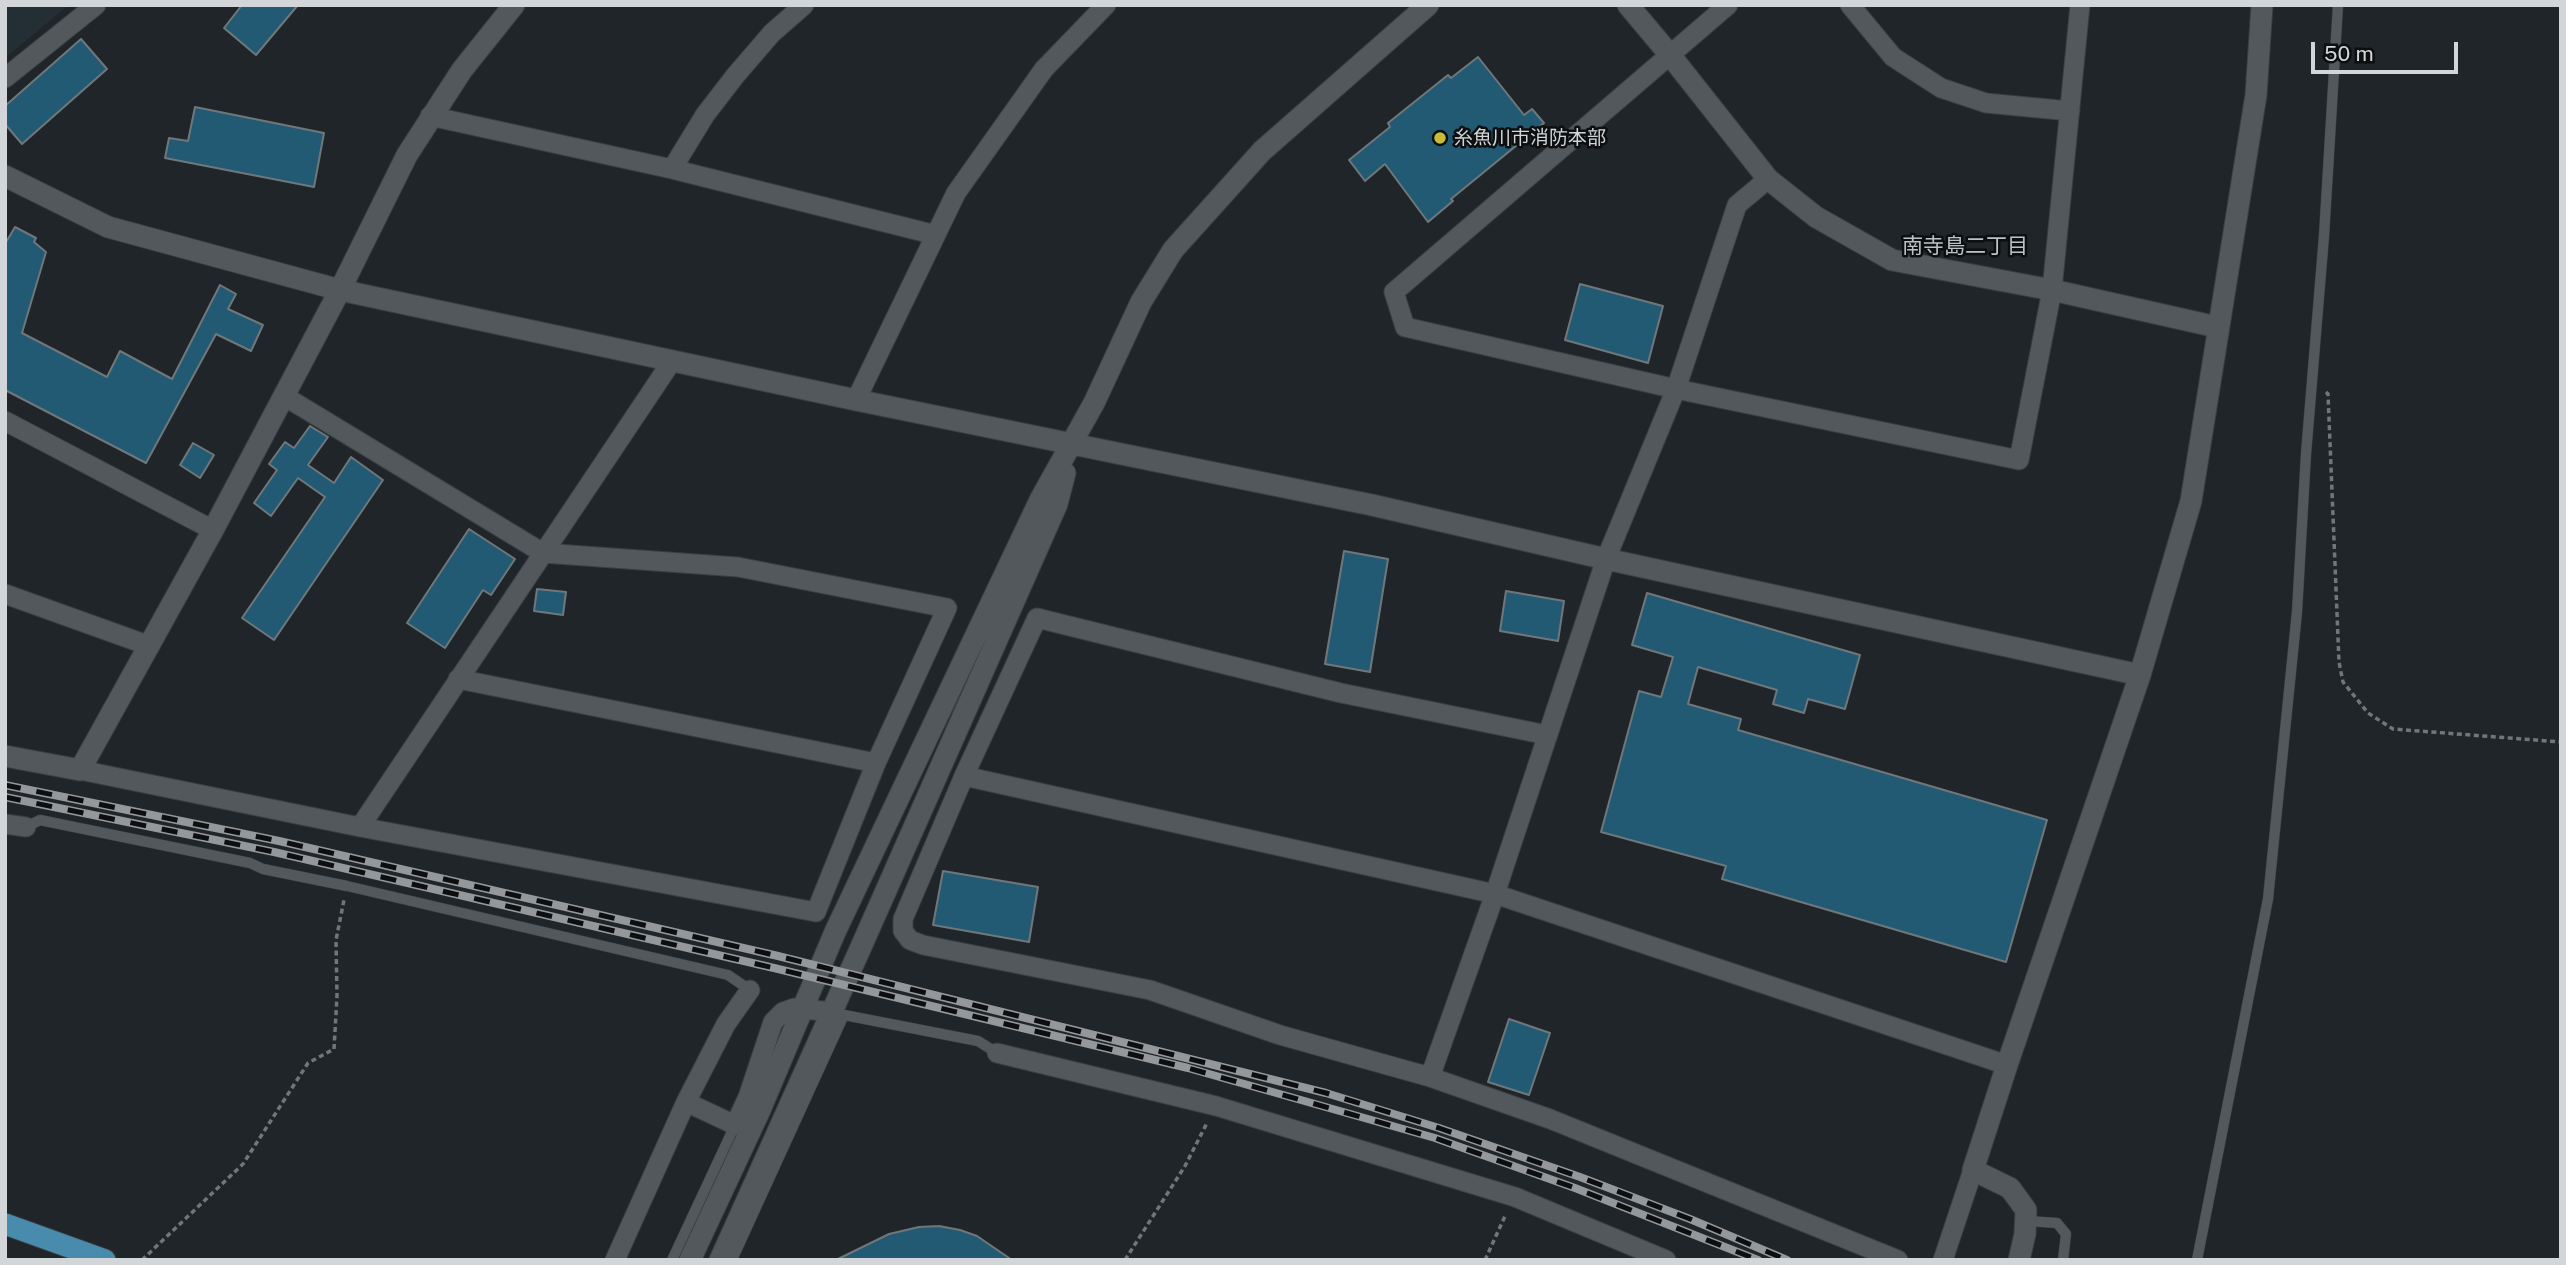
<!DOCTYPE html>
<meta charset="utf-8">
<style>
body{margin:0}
#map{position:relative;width:2566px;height:1265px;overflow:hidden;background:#202529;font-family:"Public Sans",sans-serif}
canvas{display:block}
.frame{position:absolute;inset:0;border:7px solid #d2d6d8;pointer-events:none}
.scale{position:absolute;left:2311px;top:42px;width:147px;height:32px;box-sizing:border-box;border:4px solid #d2d6d8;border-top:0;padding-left:9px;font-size:21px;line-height:24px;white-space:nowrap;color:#d2d6d8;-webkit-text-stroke:5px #0c0e10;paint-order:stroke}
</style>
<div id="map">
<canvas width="2566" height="1265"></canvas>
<div class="frame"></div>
<div class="scale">50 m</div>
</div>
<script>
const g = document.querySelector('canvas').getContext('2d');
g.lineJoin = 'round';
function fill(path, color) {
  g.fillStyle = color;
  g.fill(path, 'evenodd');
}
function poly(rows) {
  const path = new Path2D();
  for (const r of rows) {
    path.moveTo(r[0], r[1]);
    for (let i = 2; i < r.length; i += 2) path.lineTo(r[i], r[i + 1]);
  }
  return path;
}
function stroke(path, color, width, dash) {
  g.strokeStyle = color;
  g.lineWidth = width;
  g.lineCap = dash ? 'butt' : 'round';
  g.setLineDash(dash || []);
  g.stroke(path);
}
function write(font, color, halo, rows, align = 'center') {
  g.font = font + ' "Public Sans","Noto Sans JP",sans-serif';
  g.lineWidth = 5;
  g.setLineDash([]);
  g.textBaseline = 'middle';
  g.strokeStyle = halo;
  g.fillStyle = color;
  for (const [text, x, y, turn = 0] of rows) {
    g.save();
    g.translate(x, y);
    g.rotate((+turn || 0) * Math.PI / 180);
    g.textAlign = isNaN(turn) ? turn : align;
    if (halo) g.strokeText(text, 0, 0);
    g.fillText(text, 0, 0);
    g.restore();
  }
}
fill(poly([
 [5,5,69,5,5,58]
]), '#232f35');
const building = poly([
 [242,5,298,5,256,55,224,28,242,5],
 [81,39,107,69,22,144,5,124,5,106,81,39],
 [1478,57,1524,115,1532,109,1544,123,1451,199,1453,201,1428,222,1385,164,1365,181,1349,160,1390,127,1388,123,1448,75,1451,78,1478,57],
 [195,107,324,133,314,187,165,158,169,138,188,141,195,107],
 [15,227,36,238,34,242,46,252,22,333,107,377,120,351,172,379,220,285,236,294,228,309,263,325,251,351,216,334,146,463,5,390,5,244,15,227],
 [1580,284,1663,306,1648,363,1565,340,1580,284],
 [310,426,328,437,308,465,334,483,351,457,383,480,274,640,242,618,325,497,298,478,271,516,254,503,277,470,269,464,285,442,294,448,310,426],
 [193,443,214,455,200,478,180,465,193,443],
 [469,529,515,559,491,595,483,590,445,648,407,623,469,529],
 [1344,551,1388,559,1370,672,1325,664,1344,551],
 [537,589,566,592,563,615,534,611,537,589],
 [1506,591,1564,601,1558,641,1500,631,1506,591],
 [1647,593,1860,655,1845,709,1808,699,1804,713,1773,704,1777,690,1698,667,1688,704,1741,719,1738,730,2047,820,2006,962,1722,879,1726,866,1601,832,1639,691,1661,697,1673,657,1632,645,1647,593],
 [943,871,1038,887,1029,942,933,925,943,871],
 [1509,1019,1550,1033,1529,1095,1488,1082,1509,1019],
 [939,1226,960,1230,977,1236,1012,1260,836,1260,889,1234,919,1227,939,1226]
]);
fill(building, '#225a74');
stroke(building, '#70777a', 2);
const service = poly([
 [26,827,40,820,250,863,263,869,347,886,728,975,750,990],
 [839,1014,978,1041,997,1053],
 [2027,1221,2057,1223,2066,1234,2063,1260],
 [672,1260,735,1125],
 [732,1260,844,1015],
 [2197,1260,2268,899,2297,612,2306,454,2324,236,2338,5]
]);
const minor = poly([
 [1728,5,1394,292,1405,327,1676,389,2019,460,2052,290,2080,5],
 [1850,5,1893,57,1941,88,1986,103,2070,111],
 [5,78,96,5],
 [430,116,672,169,936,235],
 [672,169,705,115,735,76,772,33,804,5],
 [856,400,956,193,1044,69,1106,5],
 [5,421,213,530],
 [5,594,150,646],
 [458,679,876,763],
 [1547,735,1341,693,1037,618,964,776,903,919,903,931,910,940,923,945,1150,990,1280,1035,1430,1077,1550,1119,1898,1260],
 [80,770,360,827,816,912,876,763,947,608,738,567,543,553,284,396],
 [964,776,1495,894,2007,1065],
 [5,824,26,827],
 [360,827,672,361],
 [997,1053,1216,1106,1515,1197,1666,1260],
 [1430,1077,1495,894,1606,559,1676,389,1737,205,1768,179],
 [686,1102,735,1125,748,1097,773,1022,783,1012,794,1008,832,1012],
 [615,1260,686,1102,726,1024,750,990],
 [1943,1260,1973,1170]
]);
const tertiary = poly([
 [1628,5,1670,55,1768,179,1816,217,1892,260,2052,290,2217,327],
 [5,176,108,227,340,290,856,400,1372,505,1606,559,2140,675],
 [5,756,80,770,213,530,340,290,407,155,462,70,514,5],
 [690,1260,760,1110,835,932,1041,498,1094,403,1141,302,1173,250,1262,151,1428,5],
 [720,1260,861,947,1057,504,1065,473],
 [2019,1260,2025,1234,2026,1210,2010,1188,1973,1170,2007,1065,2140,675,2191,501,2256,95,2262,5]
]);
const trunk = poly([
 [5,1224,105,1260]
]);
stroke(service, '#3a3f41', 11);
stroke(minor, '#3a3f41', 21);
stroke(tertiary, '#3a3f41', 23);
stroke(trunk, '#3a3f41', 23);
stroke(poly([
 [2326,392,2328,394,2339,662,2343,682,2368,713,2393,729,2561,742],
 [142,1260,243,1164,308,1063,334,1049,337,996,336,940,344,900],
 [1125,1260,1185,1166,1207,1123],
 [1485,1260,1506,1214]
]), '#727679', 3.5, [5, 3.5]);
stroke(service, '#52585c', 10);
stroke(minor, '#52585c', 19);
stroke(tertiary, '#52585c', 21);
stroke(trunk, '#488bac', 21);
const rail = poly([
 [5,785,279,841,778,956,1326,1093,1439,1128,1580,1177,1690,1219,1787,1260],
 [5,797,274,852,774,968,1188,1068,1435,1138,1575,1188,1758,1260]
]);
stroke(rail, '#94989b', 8);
stroke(rail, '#0c0e10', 5, [16]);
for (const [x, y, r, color] of [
 [1440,138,7,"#c8bb3b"]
]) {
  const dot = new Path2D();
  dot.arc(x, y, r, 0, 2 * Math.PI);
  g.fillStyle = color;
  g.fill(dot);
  stroke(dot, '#0c0e10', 2.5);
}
write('19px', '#d2d6d8', '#0c0e10', [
 ["糸魚川市消防本部",1454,138]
], 'left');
write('21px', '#bbc2c6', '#0c0e10', [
 ["南寺島二丁目",1965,247]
]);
</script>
